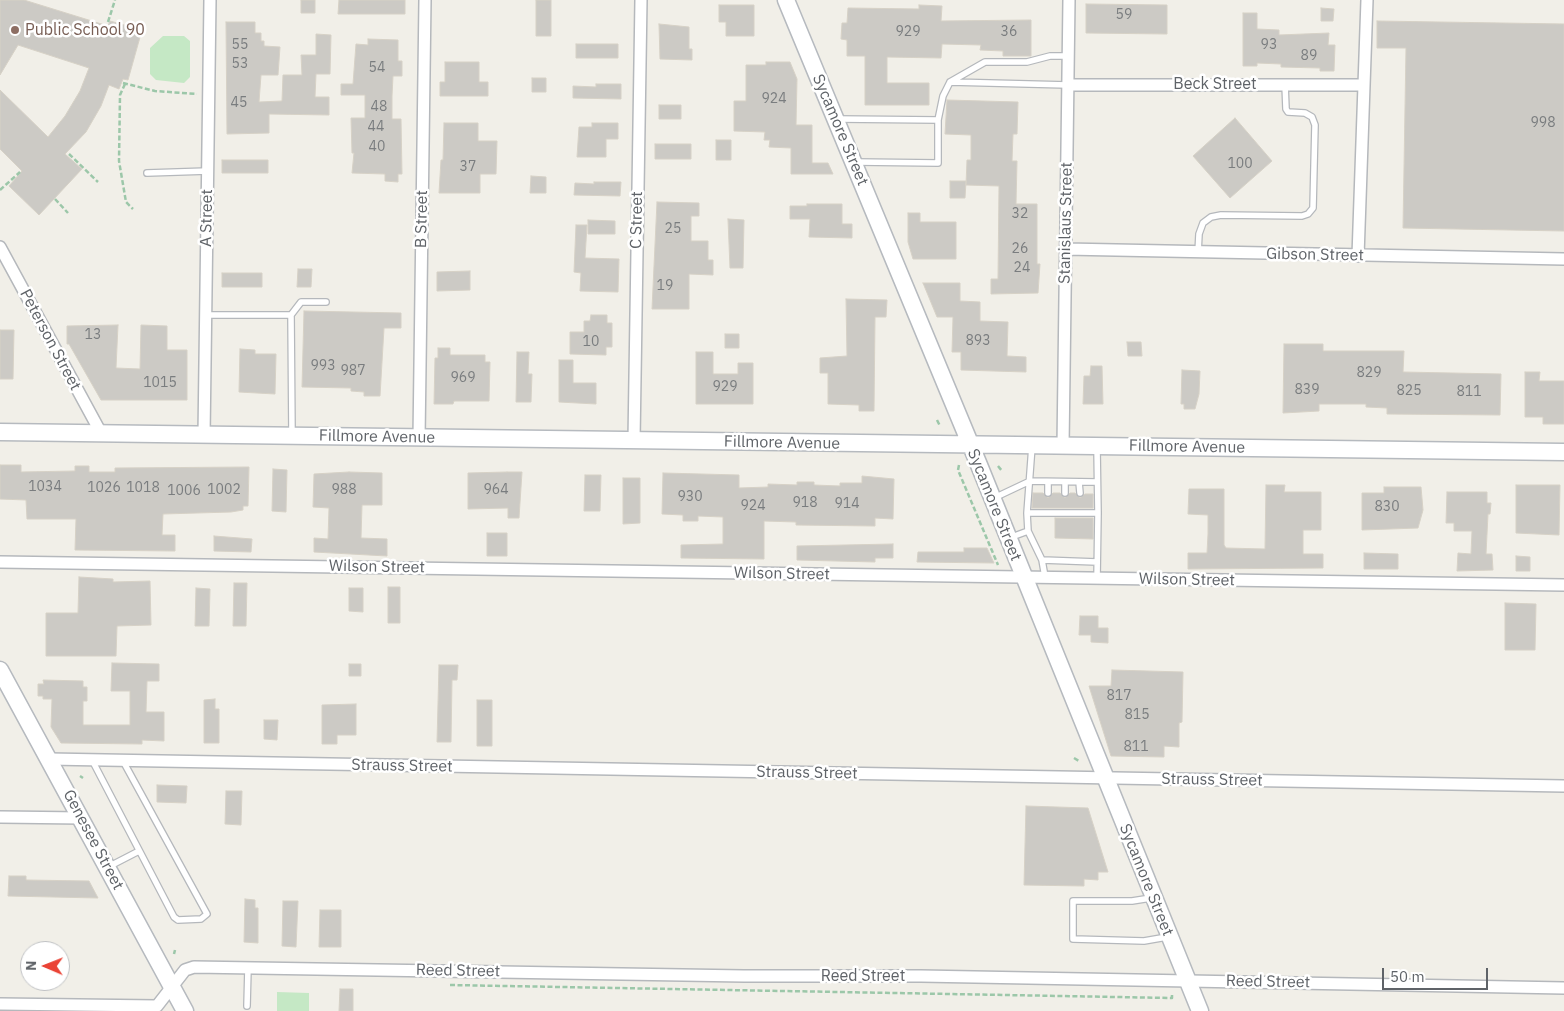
<!DOCTYPE html>
<style>
body{margin:0}
#map{position:relative;width:1564px;height:1011px;overflow:hidden;background:#f1efe8;font-family:"IBM Plex Sans",sans-serif}
canvas{display:block}
.north{position:absolute;left:20px;top:941px;width:50px;height:50px;box-sizing:border-box;background:#fff;border:1px solid #bfc1c3;border-radius:50%;rotate:271deg;font-size:14px;font-weight:700;line-height:20px;text-align:center;color:#5f6368}
.north::after{content:'';display:block;margin:auto;width:18px;height:22px;background:#ea4335;clip-path:polygon(50% 0,100% 100%,50% 72%,0 100%)}
.scale{position:absolute;left:1382px;top:968px;width:106px;height:22px;box-sizing:border-box;border:2px solid #5f6368;border-top:0;padding-left:6px;font-size:15px;line-height:18px;white-space:nowrap;color:#5f6368;-webkit-text-stroke:4px #fff;paint-order:stroke}
</style>
<div id="map">
<canvas width="1564" height="1011"></canvas>
<div class="north">N</div>
<div class="scale">50 m</div>
</div>
<script>
const g = document.querySelector('canvas').getContext('2d');
g.lineJoin = 'round';
function fill(path, color) {
  g.fillStyle = color;
  g.fill(path, 'evenodd');
}
function poly(rows) {
  const path = new Path2D();
  for (const r of rows) {
    path.moveTo(r[0], r[1]);
    for (let i = 2; i < r.length; i += 2) path.lineTo(r[i], r[i + 1]);
  }
  return path;
}
function stroke(path, color, width, dash) {
  g.strokeStyle = color;
  g.lineWidth = width;
  g.lineCap = dash ? 'butt' : 'round';
  g.setLineDash(dash || []);
  g.stroke(path);
}
function write(font, color, halo, rows, align = 'center') {
  g.font = font + ' "IBM Plex Sans",sans-serif';
  g.lineWidth = 5;
  g.setLineDash([]);
  g.textBaseline = 'middle';
  g.strokeStyle = halo;
  g.fillStyle = color;
  for (const [text, x, y, turn = 0] of rows) {
    g.save();
    g.translate(x, y);
    g.rotate((+turn || 0) * Math.PI / 180);
    g.textAlign = isNaN(turn) ? turn : align;
    if (halo) g.strokeText(text, 0, 0);
    g.fillText(text, 0, 0);
    g.restore();
  }
}
fill(poly([
 [163,36,184,36,190,41,190,77,184,83,156,80,150,74,150,48],
 [277,992,309,993,309,1011,277,1011]
]), '#c5e8c5');
const building = poly([
 [0,0,24,0,108,26,110,21,142,30,128,80,123,79,119,89,109,85,101,106,86,132,65,154,82,169,39,215,9,186,22,171,0,149,0,90,48,137,65,116,80,91,89,68,18,45,0,75,0,0],
 [301,0,315,0,315,13,301,13,301,0],
 [339,0,405,0,405,14,338,14,339,0],
 [536,0,551,0,551,36,536,36,536,0],
 [1086,4,1167,5,1167,34,1086,33,1086,4],
 [719,5,754,5,754,36,726,36,726,22,719,22,719,5],
 [919,5,942,6,941,21,1031,20,1031,56,1003,56,1003,51,980,50,981,45,942,44,941,58,887,57,887,83,929,83,929,105,865,105,865,56,847,56,847,40,841,39,842,23,847,23,848,8,919,9,919,5],
 [1321,8,1334,9,1333,21,1321,21,1321,8],
 [1243,13,1257,13,1257,29,1279,30,1279,35,1329,33,1328,45,1335,45,1334,71,1320,71,1320,68,1281,67,1281,64,1257,63,1257,66,1243,66,1243,13],
 [1377,21,1564,24,1564,231,1403,228,1406,48,1377,48,1377,21],
 [226,22,255,22,255,33,261,33,261,41,264,41,264,46,280,47,278,75,261,75,259,102,282,101,283,75,302,75,301,55,316,55,316,34,331,35,330,74,316,74,315,97,329,97,329,115,269,114,269,133,227,134,226,22],
 [659,24,689,27,689,49,692,49,692,60,660,59,659,24],
 [368,39,398,40,398,61,402,61,402,76,393,76,392,96,392,119,401,119,402,174,398,174,398,182,385,181,385,174,352,173,354,153,352,153,351,118,365,118,365,95,341,95,341,84,353,84,356,44,368,45,368,39],
 [576,44,618,44,618,58,576,58,576,44],
 [445,62,479,62,479,82,488,82,488,96,440,96,440,82,445,82,445,62],
 [766,62,790,62,797,79,796,125,812,125,812,163,828,163,833,174,791,174,791,148,769,147,770,140,764,140,765,132,734,131,734,101,746,101,746,65,766,65,766,62],
 [532,78,546,78,546,92,532,92,532,78],
 [596,84,621,84,621,99,573,98,573,86,596,87,596,84],
 [947,100,1018,102,1017,134,1013,134,1012,161,1017,161,1016,204,1037,204,1037,264,1040,264,1038,293,991,294,991,279,998,279,999,186,966,185,967,160,971,160,971,135,945,134,947,100],
 [659,105,681,105,681,119,659,119,659,105],
 [1235,118,1272,161,1230,198,1193,156,1235,118],
 [444,123,478,123,478,141,497,141,496,174,480,174,480,193,439,193,441,160,443,160,444,123],
 [592,123,618,123,618,139,606,139,606,157,577,157,579,127,592,127,592,123],
 [716,140,731,140,731,160,716,160,716,140],
 [655,144,691,144,691,159,655,159,655,144],
 [222,160,268,160,268,173,222,173,222,160],
 [531,176,546,177,546,193,530,193,531,176],
 [950,181,966,181,965,198,950,198,950,181],
 [594,182,621,182,620,196,574,195,575,183,594,184,594,182],
 [657,202,699,203,699,216,691,216,691,241,708,241,708,260,713,260,713,275,689,274,689,309,652,309,657,202],
 [807,204,842,204,842,224,852,224,852,238,809,237,810,219,790,219,790,206,807,206,807,204],
 [908,213,920,213,920,222,956,222,956,259,913,259,908,242,908,213],
 [728,219,744,220,743,268,730,268,728,219],
 [588,220,615,221,615,234,588,234,588,220],
 [576,225,587,225,585,258,619,259,618,292,580,291,581,273,574,272,576,225],
 [298,269,312,269,311,287,297,287,298,269],
 [470,271,470,290,437,291,437,272,470,271],
 [222,273,262,273,262,287,222,287,222,273],
 [923,283,960,283,960,301,980,302,980,321,1008,322,1007,356,1026,357,1026,372,961,370,961,352,952,352,953,317,937,317,923,283],
 [846,299,887,300,886,317,875,317,874,411,859,411,859,405,828,404,828,373,820,373,820,358,847,356,846,299],
 [304,311,401,313,401,328,384,328,380,396,364,396,364,392,351,391,351,388,302,387,304,311],
 [591,315,607,315,607,323,612,323,612,347,606,347,606,355,570,354,570,332,584,332,584,321,590,321,591,315],
 [118,325,116,368,140,369,141,325,167,326,167,350,187,350,187,400,101,400,69,344,67,344,67,326,118,325],
 [0,330,14,330,13,379,0,379,0,330],
 [725,334,739,334,739,348,725,348,725,334],
 [1127,342,1141,342,1142,356,1128,356,1127,342],
 [1284,344,1323,344,1323,351,1404,351,1403,372,1501,374,1500,415,1387,414,1387,408,1366,407,1366,404,1319,404,1319,411,1283,413,1284,344],
 [438,348,450,348,450,355,485,355,485,362,490,362,489,401,454,401,453,404,434,404,435,358,438,358,438,348],
 [240,349,255,350,255,354,276,354,275,394,239,392,240,349],
 [517,352,529,352,528,374,532,374,531,402,516,402,517,352],
 [696,352,713,352,713,374,738,374,738,363,753,363,753,404,696,404,696,352],
 [559,360,573,360,573,383,596,383,596,404,559,402,559,360],
 [1091,366,1102,366,1103,404,1083,404,1084,376,1090,376,1091,366],
 [1182,370,1200,371,1199,394,1195,409,1184,409,1184,404,1181,404,1182,370],
 [1525,372,1540,372,1539,381,1564,381,1564,424,1543,424,1543,417,1525,417,1525,372],
 [0,465,21,465,21,472,75,471,75,466,89,466,89,472,115,472,115,468,249,467,248,506,243,506,243,510,231,512,163,514,162,535,175,535,175,551,75,550,76,519,27,519,26,500,0,499,0,465],
 [273,469,287,470,286,512,272,511,273,469],
 [349,472,382,473,382,505,362,505,361,538,387,539,387,556,314,552,314,538,328,539,329,508,313,507,314,474,349,472],
 [507,472,522,472,519,518,508,518,508,508,468,509,468,473,507,472],
 [663,473,739,475,739,488,768,487,768,484,797,485,797,482,814,482,814,485,840,486,840,483,862,483,862,476,894,479,893,519,875,518,875,526,796,525,796,522,764,521,764,559,681,558,681,545,723,544,723,517,698,516,698,521,683,521,683,515,662,514,663,473],
 [585,475,601,475,600,511,584,511,585,475],
 [623,478,640,478,640,523,623,524,623,478],
 [1266,485,1285,485,1284,492,1321,492,1321,530,1303,530,1303,554,1323,554,1323,568,1188,569,1188,553,1207,553,1208,534,1208,515,1188,514,1189,489,1224,489,1224,545,1226,548,1265,549,1266,485],
 [1516,485,1560,485,1559,535,1516,533,1516,485],
 [1384,487,1421,487,1423,510,1418,528,1362,530,1362,493,1384,493,1384,487],
 [1447,492,1487,492,1487,503,1491,503,1490,514,1488,514,1486,554,1492,554,1493,570,1457,571,1458,553,1471,554,1472,531,1454,531,1454,523,1446,523,1447,492],
 [1033,493,1043,493,1048,498,1053,493,1060,493,1065,498,1070,493,1075,493,1080,498,1085,494,1093,494,1093,508,1032,508,1033,493],
 [1055,518,1093,518,1093,539,1055,538,1055,518],
 [487,533,507,533,507,556,487,556,487,533],
 [214,536,252,539,251,552,214,551,214,536],
 [893,544,893,558,875,558,875,562,797,560,797,546,893,544],
 [964,548,987,548,994,563,917,562,918,552,964,552,964,548],
 [1364,553,1398,554,1398,569,1364,569,1364,553],
 [1516,556,1530,557,1530,571,1516,571,1516,556],
 [79,577,113,579,113,582,150,581,151,625,117,626,116,656,46,656,46,613,78,613,79,577],
 [234,583,247,583,246,626,233,626,234,583],
 [388,587,400,587,400,623,388,623,388,587],
 [196,588,210,589,209,626,195,626,196,588],
 [349,588,363,588,363,612,349,611,349,588],
 [1505,603,1536,604,1535,650,1505,650,1505,603],
 [1080,616,1098,616,1098,628,1108,628,1108,643,1091,642,1091,635,1079,635,1080,616],
 [112,663,159,664,159,681,147,681,146,712,164,712,164,741,142,740,142,744,61,743,51,727,52,699,43,699,43,696,38,696,38,684,44,684,43,680,83,681,83,687,87,687,87,701,83,701,83,725,130,725,130,691,111,691,112,663],
 [349,664,361,664,361,676,349,676,349,664],
 [439,665,458,665,457,680,452,680,451,742,437,742,439,665],
 [1112,670,1183,672,1182,722,1179,723,1179,747,1164,746,1164,757,1111,756,1089,686,1111,686,1112,670],
 [215,699,215,709,219,709,219,743,204,743,204,700,215,699],
 [477,700,492,700,492,746,477,746,477,700],
 [356,704,356,735,337,735,337,744,322,744,322,705,356,704],
 [264,720,278,720,277,740,264,739,264,720],
 [157,785,187,786,186,803,157,802,157,785],
 [226,791,242,791,241,825,225,824,226,791],
 [1026,806,1088,808,1108,872,1098,872,1098,880,1084,879,1084,886,1024,885,1026,806],
 [9,876,26,876,26,880,89,881,98,898,8,896,9,876],
 [245,899,255,900,255,908,258,908,258,943,244,942,245,899],
 [283,901,298,901,296,947,282,946,283,901],
 [320,910,341,910,341,947,319,947,320,910],
 [340,989,353,989,353,1011,339,1011,340,989]
]);
fill(building, '#cccac5');
stroke(building, '#d6d1c6', 1);
const lane = poly([
 [950,82,1068,85],
 [838,119,938,120,938,163,856,162],
 [938,120,943,96,950,82,985,62,1027,62,1050,56,1068,56],
 [147,173,208,171],
 [1198,253,1199,234,1203,223,1211,217,1221,215,1302,216,1308,214,1313,208,1315,125,1312,117,1305,113,1288,112,1286,109,1285,84],
 [205,315,291,315,301,302,326,302],
 [291,315,292,435],
 [1032,446,1027,513,1098,513,1097,448],
 [1048,482,1048,493],
 [1079,482,1080,493],
 [1065,493,1065,482],
 [994,498,1030,481,1097,482],
 [1028,531,1042,560,1097,562],
 [1009,538,1028,531,1027,513],
 [1042,560,1045,577],
 [1097,579,1098,513],
 [92,760,174,917,178,920,201,919,207,914,123,761],
 [108,867,139,851],
 [1151,898,1132,901,1073,901,1073,939,1144,941,1167,937],
 [247,1006,248,968]
]);
const street = poly([
 [1068,85,1363,85],
 [0,247,101,433],
 [1066,249,1564,259],
 [1358,256,1367,0],
 [204,435,210,0],
 [419,438,425,0],
 [634,440,641,0],
 [1063,446,1069,0],
 [0,562,1564,585],
 [49,759,1564,786],
 [0,817,82,818],
 [0,1004,157,1006,185,970,194,967,744,976,921,976,1564,988]
]);
const secondary = poly([
 [786,0,979,465,1200,1011],
 [0,432,1564,452],
 [0,670,185,1011]
]);
stroke(lane, '#b5b8bc', 8);
stroke(street, '#b5b8bc', 14);
stroke(secondary, '#b6babf', 19);
stroke(poly([
 [108,22,115,0],
 [123,83,155,91,197,94],
 [125,84,120,95,119,161,126,202,133,209],
 [69,154,98,182],
 [0,190,20,172],
 [55,199,68,213],
 [937,420,940,426],
 [959,465,958,470,998,565],
 [998,466,1002,471],
 [1074,758,1079,761],
 [80,776,83,778],
 [174,954,175,950],
 [450,985,1172,998,1172,993]
]), '#9cc7a9', 2.5, [5, 2.5]);
stroke(lane, '#fff', 5.5);
stroke(street, '#fff', 11);
stroke(secondary, '#fff', 16);
for (const [x, y, r, color] of [
 [15,30,5,"#8d6e63"]
]) {
  const dot = new Path2D();
  dot.arc(x, y, r, 0, 2 * Math.PI);
  g.fillStyle = color;
  g.fill(dot);
  stroke(dot, '#fff', 2);
}
write('14px', '#7a7d7f', null, [
 ["59",1124,15],
 ["929",908,32],
 ["36",1009,32],
 ["55",240,45],
 ["93",1269,45],
 ["89",1309,56],
 ["53",240,64],
 ["54",377,68],
 ["924",774,99],
 ["45",239,103],
 ["48",379,107],
 ["998",1543,123],
 ["44",376,127],
 ["40",377,147],
 ["100",1240,164],
 ["37",468,167],
 ["32",1020,214],
 ["25",673,229],
 ["26",1020,249],
 ["24",1022,268],
 ["19",665,286],
 ["13",93,335],
 ["893",978,341],
 ["10",591,342],
 ["993",323,366],
 ["987",353,371],
 ["829",1369,373],
 ["969",463,378],
 ["1015",160,383],
 ["929",725,387],
 ["839",1307,390],
 ["825",1409,391],
 ["811",1469,392],
 ["1034",45,487],
 ["1026",104,488],
 ["1018",143,488],
 ["1002",224,490],
 ["988",344,490],
 ["964",496,490],
 ["1006",184,491],
 ["930",690,497],
 ["918",805,503],
 ["914",847,504],
 ["924",753,506],
 ["830",1387,507],
 ["817",1119,696],
 ["815",1137,715],
 ["811",1136,747]
]);
write('16px', '#785e54', '#fff', [
 ["Public School 90",25,30]
], 'left');
write('16px', '#5f6368', '#fff', [
 ["Beck Street",1215,84],
 ["Sycamore Street",840,130,67],
 ["A Street",207,218,-89],
 ["B Street",422,219,-89],
 ["C Street",637,220,-89],
 ["Stanislaus Street",1066,223,-89],
 ["Gibson Street",1315,255,1],
 ["Peterson Street",50,340,62],
 ["Fillmore Avenue",377,437,1],
 ["Fillmore Avenue",782,443,1],
 ["Fillmore Avenue",1187,447,1],
 ["Sycamore Street",994,505,68],
 ["Wilson Street",377,567,1],
 ["Wilson Street",782,574,1],
 ["Wilson Street",1187,580,1],
 ["Strauss Street",402,766,1],
 ["Strauss Street",807,773,1],
 ["Strauss Street",1212,780,1],
 ["Genesee Street",93,840,62],
 ["Sycamore Street",1146,880,68],
 ["Reed Street",458,971,1],
 ["Reed Street",863,976],
 ["Reed Street",1268,982,1]
]);
</script>
